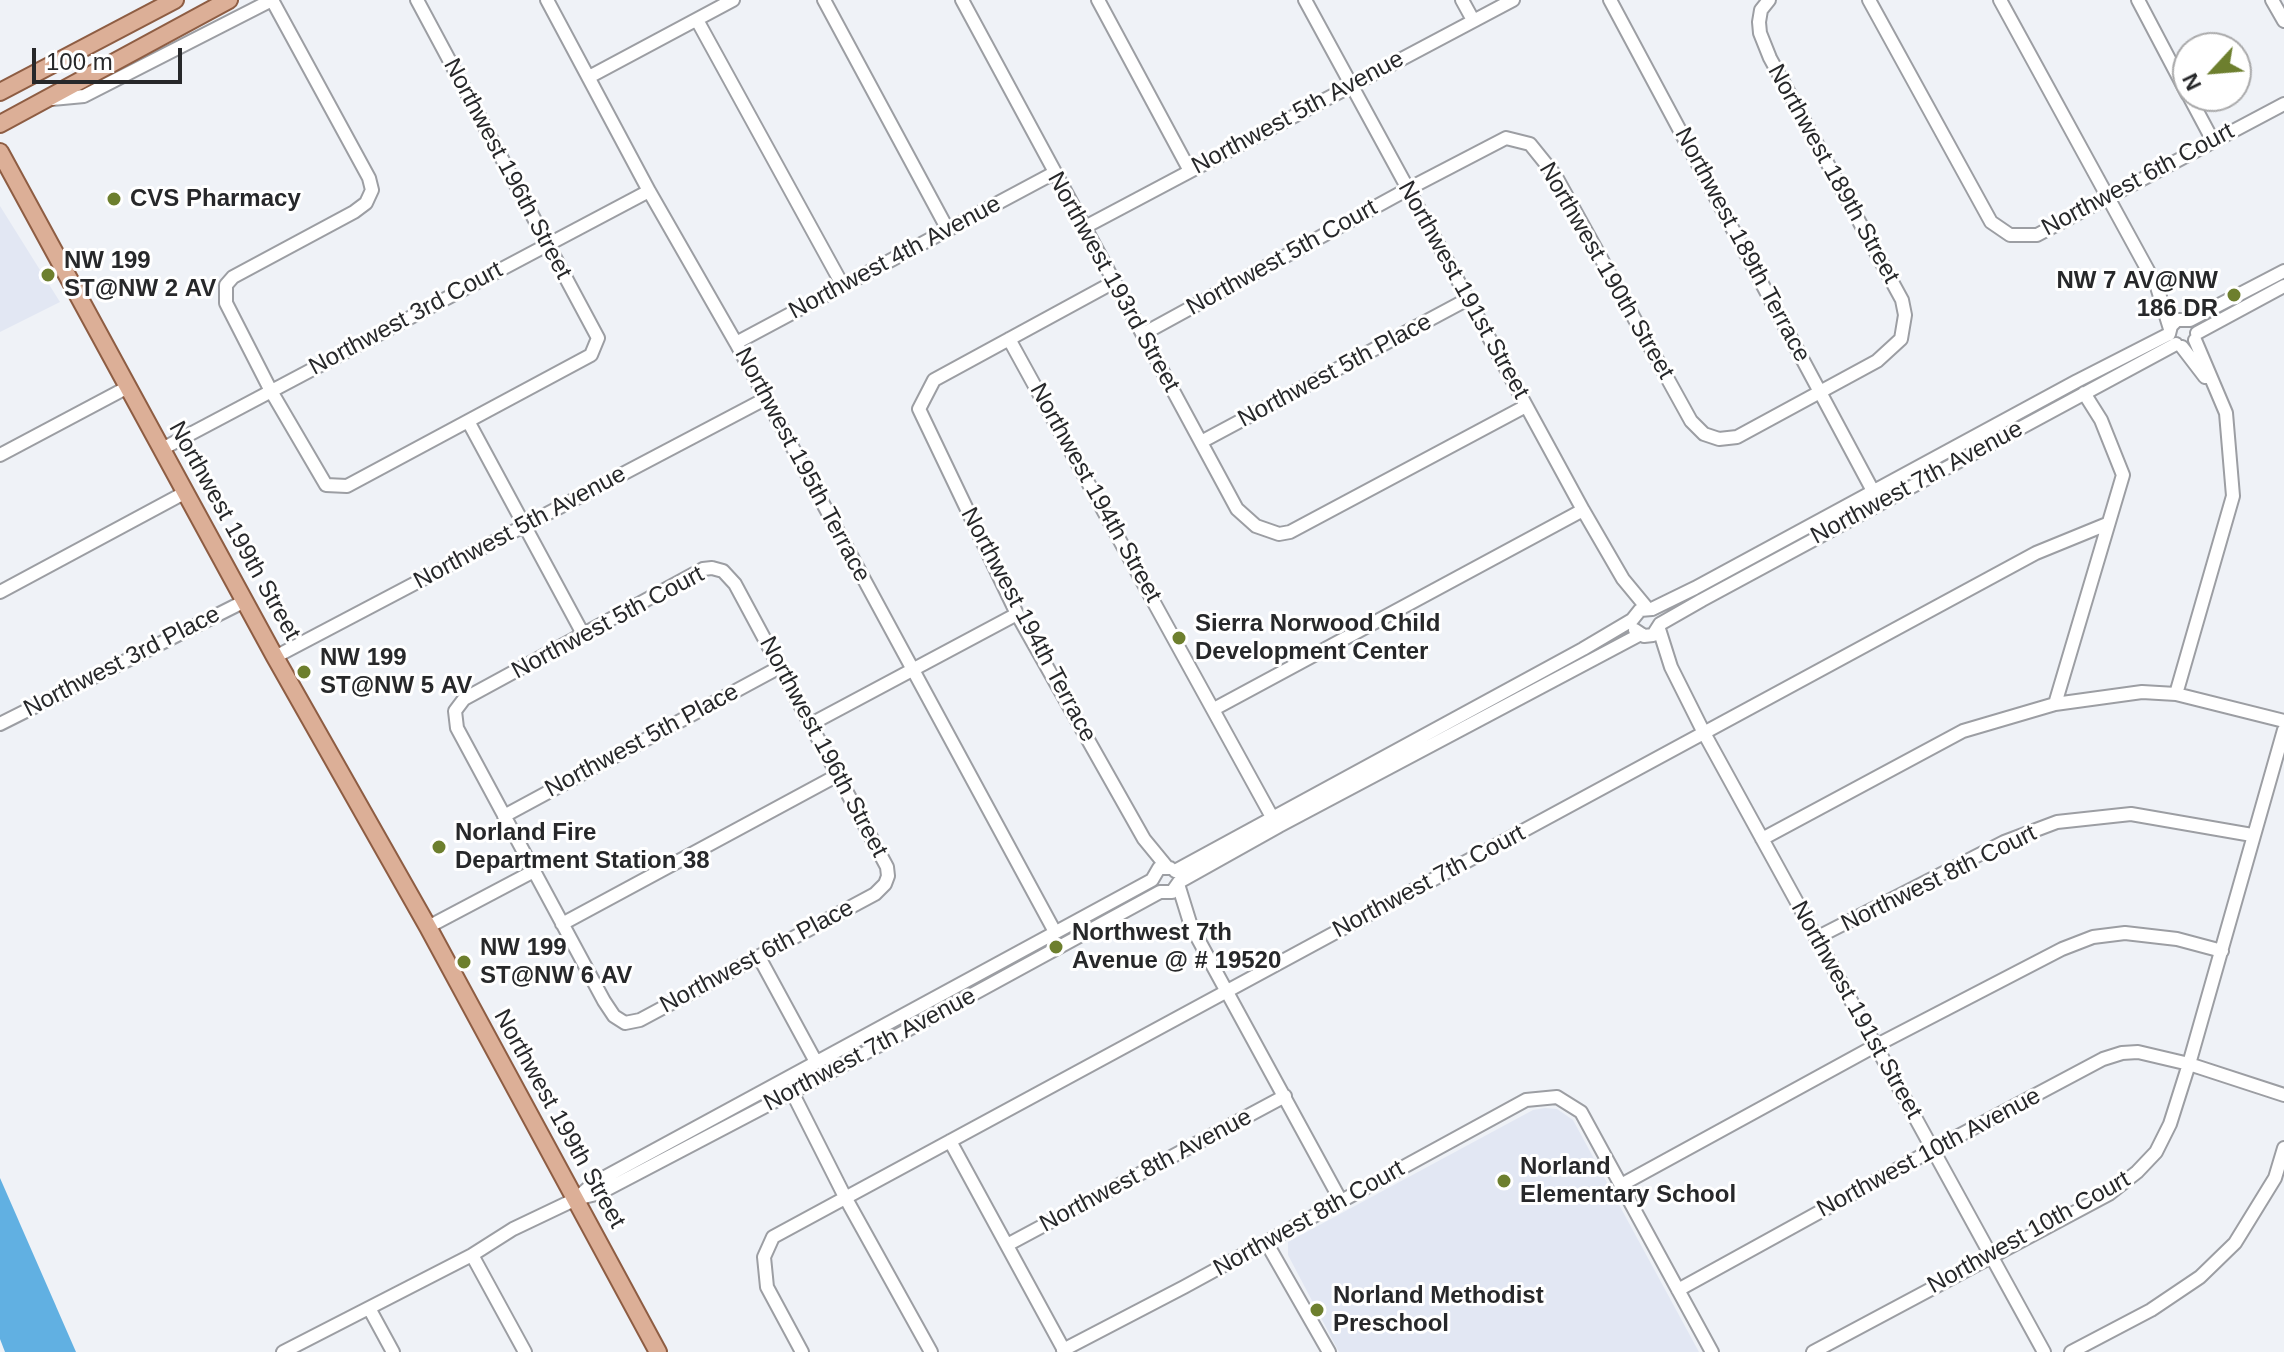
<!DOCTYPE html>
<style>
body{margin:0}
#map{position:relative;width:2284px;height:1352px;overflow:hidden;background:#eff2f7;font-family:Helvetica,sans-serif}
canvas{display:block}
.north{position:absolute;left:2172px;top:32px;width:80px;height:80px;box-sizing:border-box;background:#fff;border:2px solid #a9a9aa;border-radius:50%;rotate:244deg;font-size:22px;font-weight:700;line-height:32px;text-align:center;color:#27282a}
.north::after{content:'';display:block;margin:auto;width:28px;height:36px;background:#6d7f2e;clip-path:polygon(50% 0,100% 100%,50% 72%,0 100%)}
.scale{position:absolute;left:32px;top:48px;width:150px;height:36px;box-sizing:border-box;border:4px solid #27282a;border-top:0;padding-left:10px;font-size:24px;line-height:28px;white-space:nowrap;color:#27282a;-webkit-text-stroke:6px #fff;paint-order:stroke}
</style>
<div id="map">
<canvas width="2284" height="1352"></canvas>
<div class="north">N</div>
<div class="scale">100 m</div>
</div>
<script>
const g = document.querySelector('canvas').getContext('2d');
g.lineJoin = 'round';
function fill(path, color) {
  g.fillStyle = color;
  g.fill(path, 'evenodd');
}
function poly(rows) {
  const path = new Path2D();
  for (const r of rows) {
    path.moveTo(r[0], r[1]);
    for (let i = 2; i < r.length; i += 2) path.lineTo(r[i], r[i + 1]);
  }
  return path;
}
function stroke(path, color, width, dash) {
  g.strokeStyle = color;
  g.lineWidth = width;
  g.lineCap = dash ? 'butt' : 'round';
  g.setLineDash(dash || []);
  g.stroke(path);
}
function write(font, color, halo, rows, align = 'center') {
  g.font = font + ' Helvetica,sans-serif';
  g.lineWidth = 6;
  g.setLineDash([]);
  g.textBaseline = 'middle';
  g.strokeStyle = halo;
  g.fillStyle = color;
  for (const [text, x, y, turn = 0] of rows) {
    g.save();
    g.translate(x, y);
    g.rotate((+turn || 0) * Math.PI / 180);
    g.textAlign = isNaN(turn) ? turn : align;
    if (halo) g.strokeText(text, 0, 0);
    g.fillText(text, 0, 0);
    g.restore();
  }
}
fill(poly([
 [0,206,60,302,0,332],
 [1545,1108,1557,1109,1573,1120,1699,1352,1339,1352,1288,1255,1288,1242,1533,1110]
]), '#e2e7f3');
fill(poly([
 [0,1179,0,1178,76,1352,5,1352,0,1339]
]), '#61b0e2');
const minor = poly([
 [272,0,369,178,372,190,366,203,354,212,233,277,226,285,226,303,271,391,326,485,347,486,591,355,598,338,417,0],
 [547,0,649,191,736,343,1055,932],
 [824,0,948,230],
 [962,0,1237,509,1256,526,1279,534,1290,532,1526,406],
 [1098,0,1190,171],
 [1305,0,1583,510,1623,579,1647,608],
 [1462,0,1473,20],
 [1610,0,1873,491],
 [1869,0,1991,222,2010,235,2037,235,2284,104],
 [2000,0,2157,287,2170,329],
 [2138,0,2188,95],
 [2272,0,2284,21],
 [697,20,843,286],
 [589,77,733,0],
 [2189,96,2213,141],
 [52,99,84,96,272,0],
 [1085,227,1513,0],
 [1114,282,934,380,919,409,1017,614,1144,839,1167,867],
 [2197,333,2284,286],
 [1143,334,1408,189,1506,138,1530,144,1555,175,1691,421,1704,434,1719,439,1737,437,1877,361,1901,339,1905,315,1902,300,1770,58,1760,33,1759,22,1761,10,1769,0],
 [2169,334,2171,326,2177,320,2190,320,2284,271],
 [1009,339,1272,817],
 [736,343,1054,173],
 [2182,347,2205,377],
 [468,421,583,634],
 [1201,442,1468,299],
 [162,449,649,191],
 [0,455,128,387],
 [712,568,723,571,735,584,887,867,888,876,885,884,875,894,640,1020,625,1023,614,1016,604,1001,457,728,455,711,464,699,703,569,712,568],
 [0,592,186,492],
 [1659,629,1671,667,1704,733,2044,1352],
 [1635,630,1644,636,1653,635,1660,624,1702,600,2176,344],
 [275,657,765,399],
 [2176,694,2233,496,2226,413,2195,340],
 [2055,704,2123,475,2101,420,2084,393],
 [1214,709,1583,510],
 [0,724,245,601],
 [811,724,1017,614],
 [504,816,780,667],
 [1762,839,1963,731,2055,704,2142,692,2176,694,2284,721],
 [1175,871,1583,649,1632,620,1640,610,1652,609,1695,588,2077,381,2169,334],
 [1178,884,1191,926,1341,1201],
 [562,924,838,775],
 [428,927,534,871],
 [1816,938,2004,842,2057,822,2131,814,2252,835],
 [759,957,816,1062],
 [792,1092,845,1197,931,1352],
 [950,1141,1065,1352],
 [1621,1185,1875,1046,2062,949,2093,937,2125,933,2177,939,2222,951],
 [578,1197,594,1183,1152,880,1159,868,1170,868],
 [1266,1242,1329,1352],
 [1007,1245,1285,1096],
 [472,1255,525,1352],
 [1678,1290,1932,1150,2103,1059,2122,1053,2138,1052,2189,1064,2284,1095],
 [369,1308,393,1352],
 [1063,1350,1184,1287,1526,1100,1557,1097,1581,1112,1712,1352],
 [283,1352,472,1255,513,1229,576,1199,600,1193,825,1075,1160,892,1172,892,1179,882,1279,826,1639,635],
 [802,1352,767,1287,764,1257,773,1237,2036,553,2107,524],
 [1813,1352,2109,1194,2137,1172,2156,1152,2170,1124,2189,1064,2284,730],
 [2071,1352,2151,1310,2200,1277,2235,1243,2275,1178,2284,1148]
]);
const major = poly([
 [0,92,175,0],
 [0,124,229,0],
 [0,152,275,657,428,927,658,1352]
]);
stroke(minor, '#9c9ea3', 16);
stroke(major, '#8e5d43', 20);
stroke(minor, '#fff', 12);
stroke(major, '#dcaf97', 16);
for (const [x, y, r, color] of [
 [114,199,8,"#6d7f2e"],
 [48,275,8,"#6d7f2e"],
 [2234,295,8,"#6d7f2e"],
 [1179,638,8,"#6d7f2e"],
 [304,672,8,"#6d7f2e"],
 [439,847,8,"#6d7f2e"],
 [1056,947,8,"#6d7f2e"],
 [464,962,8,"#6d7f2e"],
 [1504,1181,8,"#6d7f2e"],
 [1317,1310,8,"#6d7f2e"]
]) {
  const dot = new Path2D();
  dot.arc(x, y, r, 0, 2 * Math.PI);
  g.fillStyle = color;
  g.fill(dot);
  stroke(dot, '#fff', 3);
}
write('24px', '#27282a', '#fff', [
 ["Northwest 5th Avenue",1298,113,-28],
 ["Northwest 196th Street",507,169,62],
 ["Northwest 189th Street",1833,174,61],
 ["Northwest 6th Court",2138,180,-28],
 ["Northwest 189th Terrace",1742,245,62],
 ["Northwest 4th Avenue",895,258,-28],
 ["Northwest 5th Court",1282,258,-29],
 ["Northwest 190th Street",1606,271,60],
 ["Northwest 193rd Street",1113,282,61],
 ["Northwest 191st Street",1463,290,61],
 ["Northwest 3rd Court",406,319,-28],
 ["Northwest 5th Place",1335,371,-28],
 ["Northwest 195th Terrace",802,465,62],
 ["Northwest 7th Avenue",1917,483,-28],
 ["Northwest 194th Street",1095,493,61],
 ["Northwest 5th Avenue",520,528,-28],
 ["Northwest 199th Street",234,531,61],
 ["Northwest 5th Court",608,623,-28],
 ["Northwest 194th Terrace",1028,625,62],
 ["Northwest 3rd Place",122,662,-27],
 ["Northwest 5th Place",642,741,-28],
 ["Northwest 196th Street",823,747,62],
 ["Northwest 8th Court",1939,879,-26],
 ["Northwest 7th Court",1429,882,-28],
 ["Northwest 6th Place",757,957,-28],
 ["Northwest 191st Street",1856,1010,61],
 ["Northwest 7th Avenue",870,1050,-28],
 ["Northwest 199th Street",559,1119,61],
 ["Northwest 10th Avenue",1929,1153,-28],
 ["Northwest 8th Avenue",1146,1171,-28],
 ["Northwest 8th Court",1309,1219,-29],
 ["Northwest 10th Court",2029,1233,-29]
]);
write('bold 24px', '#27282a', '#fff', [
 ["CVS Pharmacy",130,199],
 ["NW 199",64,261],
 ["ST@NW 2 AV",64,289],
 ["NW 7 AV@NW",2218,281,"right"],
 ["186 DR",2218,309,"right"],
 ["Sierra Norwood Child",1195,624],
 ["Development Center",1195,652],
 ["NW 199",320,658],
 ["ST@NW 5 AV",320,686],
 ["Norland Fire",455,833],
 ["Department Station 38",455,861],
 ["Northwest 7th",1072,933],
 ["Avenue @ # 19520",1072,961],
 ["NW 199",480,948],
 ["ST@NW 6 AV",480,976],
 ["Norland",1520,1167],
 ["Elementary School",1520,1195],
 ["Norland Methodist",1333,1296],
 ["Preschool",1333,1324]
], 'left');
</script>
